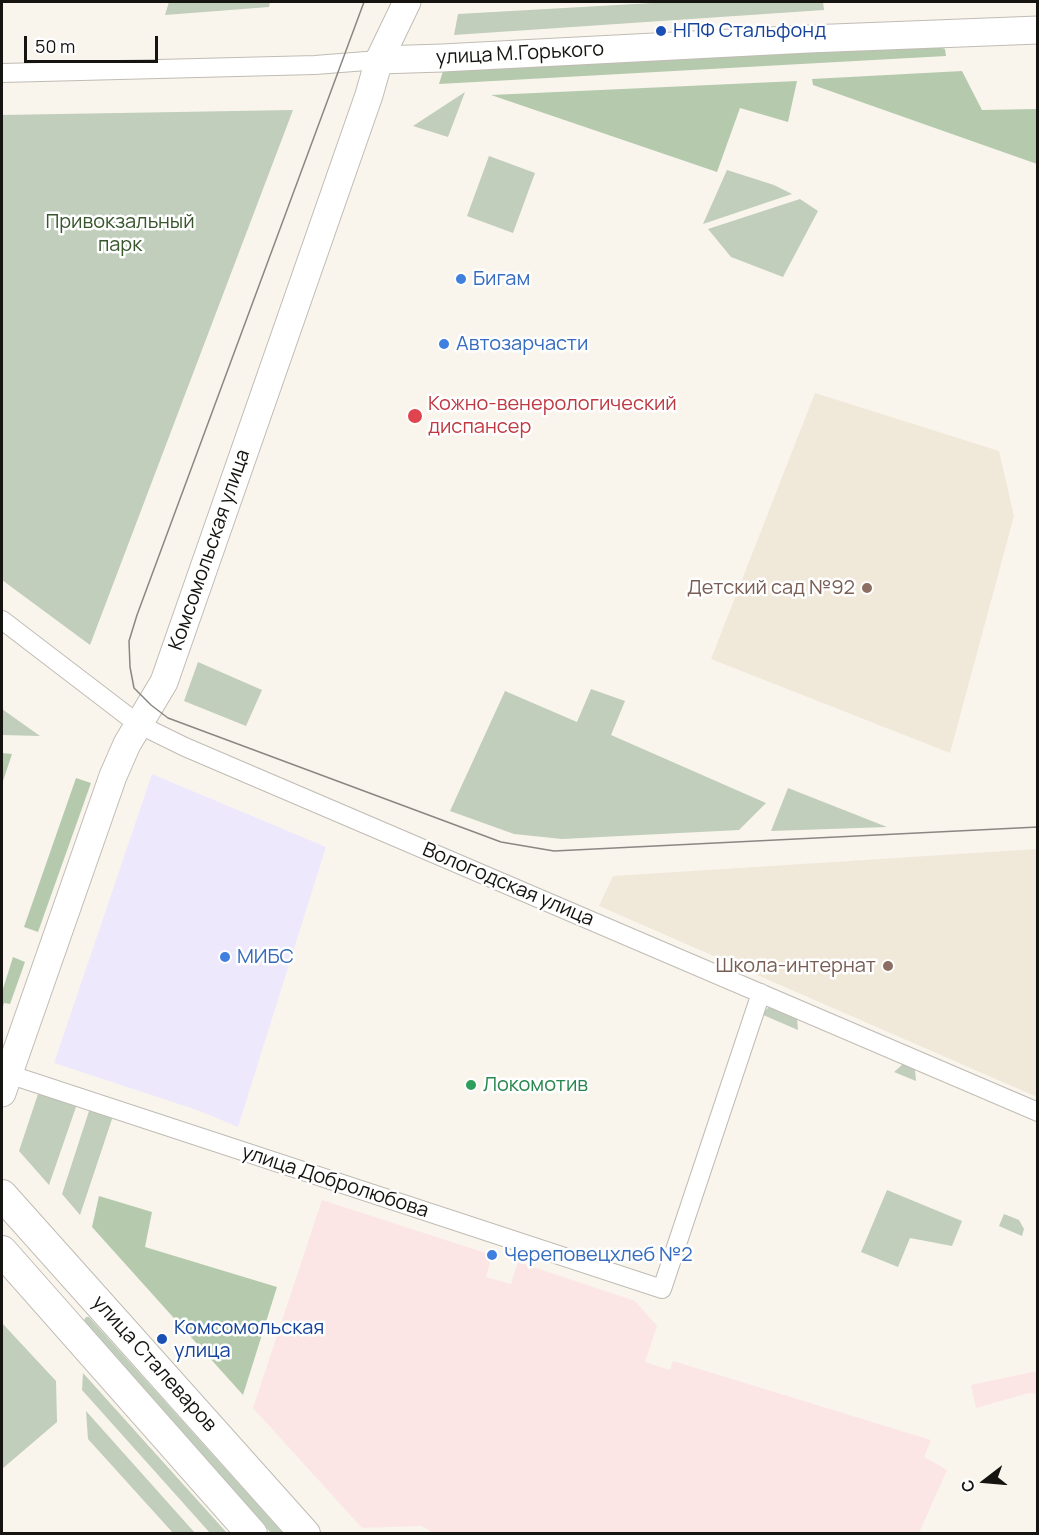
<!DOCTYPE html>
<meta charset="utf-8">
<style>
body{margin:0}
#map{position:relative;width:1039px;height:1535px;overflow:hidden;background:#f9f5ed;font-family:Manrope,sans-serif}
canvas{display:block}
.frame{position:absolute;inset:0;border:3px solid #151411;pointer-events:none}
.north{position:absolute;left:955px;top:1451px;width:60px;height:60px;-webkit-text-stroke:4px #fff;paint-order:stroke;rotate:254deg;font-size:16px;font-weight:700;line-height:24px;text-align:center;color:#151411}
.north::after{content:'';display:block;margin:auto;width:21px;height:27px;background:#151411;clip-path:polygon(50% 0,100% 100%,50% 72%,0 100%)}
.scale{position:absolute;left:24px;top:36px;width:134px;height:27px;box-sizing:border-box;border:3px solid #151411;border-top:0;padding-left:8px;font-size:18px;line-height:21px;white-space:nowrap;color:#151411;-webkit-text-stroke:4px #fff;paint-order:stroke}
</style>
<div id="map">
<canvas width="1039" height="1535"></canvas>
<div class="frame"></div>
<div class="north">С</div>
<div class="scale">50 m</div>
</div>
<script>
const g = document.querySelector('canvas').getContext('2d');
g.lineJoin = 'round';
function fill(path, color) {
  g.fillStyle = color;
  g.fill(path, 'evenodd');
}
function poly(rows) {
  const path = new Path2D();
  for (const r of rows) {
    path.moveTo(r[0], r[1]);
    for (let i = 2; i < r.length; i += 2) path.lineTo(r[i], r[i + 1]);
  }
  return path;
}
function stroke(path, color, width, dash) {
  g.strokeStyle = color;
  g.lineWidth = width;
  g.lineCap = dash ? 'butt' : 'round';
  g.setLineDash(dash || []);
  g.stroke(path);
}
function write(font, color, halo, rows, align = 'center') {
  g.font = font + ' Manrope,sans-serif';
  g.lineWidth = 5;
  g.setLineDash([]);
  g.textBaseline = 'middle';
  g.strokeStyle = halo;
  g.fillStyle = color;
  for (const [text, x, y, turn = 0] of rows) {
    g.save();
    g.translate(x, y);
    g.rotate((+turn || 0) * Math.PI / 180);
    g.textAlign = isNaN(turn) ? turn : align;
    if (halo) g.strokeText(text, 0, 0);
    g.fillText(text, 0, 0);
    g.restore();
  }
}
fill(poly([
 [815,393,999,451,1014,516,950,753,711,659],
 [1037,849,1037,1097,599,906,613,876]
]), '#f0e8d9');
fill(poly([
 [322,1200,492,1255,486,1277,511,1284,518,1262,635,1301,657,1326,645,1362,670,1370,673,1361,931,1440,924,1457,947,1470,919,1533,436,1534,421,1526,362,1528,253,1408],
 [1037,1371,1037,1394,1029,1393,976,1408,971,1385]
]), '#fbe6e5');
fill(poly([
 [152,774,326,847,238,1127,197,1110,54,1063]
]), '#eee8fd');
fill(poly([
 [169,2,270,2,269,7,165,15],
 [670,2,823,2,824,10,454,35,458,14],
 [465,92,448,137,413,126],
 [293,110,90,645,2,580,2,115],
 [489,156,535,173,513,233,467,216],
 [727,170,774,185,792,194,703,224],
 [800,199,818,211,783,277,731,257,708,229],
 [198,662,262,690,246,726,184,701],
 [591,689,625,701,611,735,766,803,739,830,562,839,514,834,450,811,505,691,577,722],
 [2,709,40,736,2,735],
 [788,788,887,827,771,831],
 [769,1007,797,1018,798,1030,761,1014],
 [903,1064,915,1070,916,1081,894,1072],
 [39,1091,77,1104,49,1185,19,1151],
 [90,1108,113,1116,80,1215,62,1194],
 [887,1190,962,1221,952,1246,910,1238,898,1267,861,1252],
 [1004,1214,1019,1220,1024,1229,1022,1236,999,1226],
 [86,1317,89,1317,283,1533,271,1533,82,1323],
 [2,1323,56,1381,57,1422,2,1469],
 [83,1373,227,1533,210,1533,82,1390],
 [86,1411,195,1533,173,1533,88,1439]
]), '#c0cebb');
fill(poly([
 [932,44,945,49,946,56,439,84,443,71],
 [962,71,982,110,1037,109,1037,164,813,85,812,79],
 [797,81,788,122,740,108,717,172,491,95],
 [2,753,12,754,2,784],
 [76,778,91,783,38,932,24,927],
 [13,957,25,962,10,1004,4,1003,2,1011,2,992],
 [99,1196,152,1212,145,1247,277,1287,243,1395,92,1227]
]), '#b5caad');
const street = poly([
 [2,73,315,65,379,60],
 [2,620,138,724,185,747,1038,1112],
 [8,1074,662,1289,761,993]
]);
const secondary = poly([
 [379,60,442,58,808,39,1038,30],
 [2,1093,113,776,127,744,164,682,369,95,379,60,407,2]
]);
const primary = poly([
 [2,1195,305,1534],
 [2,1251,252,1534]
]);
stroke(street, '#c0bcb4', 20);
stroke(secondary, '#c0bcb4', 29);
stroke(primary, '#c0bcb4', 32);
stroke(street, '#fff', 18);
stroke(secondary, '#fff', 27);
stroke(primary, '#fff', 30);
stroke(poly([
 [364,2,137,615,129,641,130,667,134,688,151,705,168,718,501,842,554,851,1038,827]
]), '#8a8782', 1.5);
for (const [x, y, r, color] of [
 [661,31,6,"#1a4fb4"],
 [461,279,6,"#3f7fe0"],
 [444,344,6,"#3f7fe0"],
 [415,416,8,"#e0444e"],
 [867,588,6,"#8d6e63"],
 [225,957,6,"#3f7fe0"],
 [888,966,6,"#8d6e63"],
 [471,1085,6,"#2e9e5b"],
 [492,1255,6,"#3f7fe0"],
 [162,1339,6,"#1a4fb4"]
]) {
  const dot = new Path2D();
  dot.arc(x, y, r, 0, 2 * Math.PI);
  g.fillStyle = color;
  g.fill(dot);
  stroke(dot, '#fff', 2);
}
write('20px', '#164399', '#fff', [
 ["НПФ Стальфонд",673,31],
 ["Комсомольская",174,1328],
 ["улица",174,1351]
], 'left');
write('20px', '#151411', '#fff', [
 ["улица М.Горького",520,54,-3],
 ["Комсомольская улица",210,550,-71],
 ["Вологодская улица",508,885,23],
 ["улица Добролюбова",335,1182,18],
 ["улица Сталеваров",154,1364,48]
]);
write('20px', '#37562c', '#fff', [
 ["Привокзальный",120,222],
 ["парк",120,245]
]);
write('20px', '#366cbe', '#fff', [
 ["Бигам",473,279],
 ["Автозарчасти",456,344],
 ["МИБС",237,957],
 ["Череповецхлеб №2",504,1255]
], 'left');
write('20px', '#be3a42', '#fff', [
 ["Кожно-венерологический",428,404],
 ["диспансер",428,427]
], 'left');
write('20px', '#785e54', '#fff', [
 ["Детский сад №92",855,588],
 ["Школа-интернат",876,966]
], 'right');
write('20px', '#27864d', '#fff', [
 ["Локомотив",483,1085]
], 'left');
</script>
